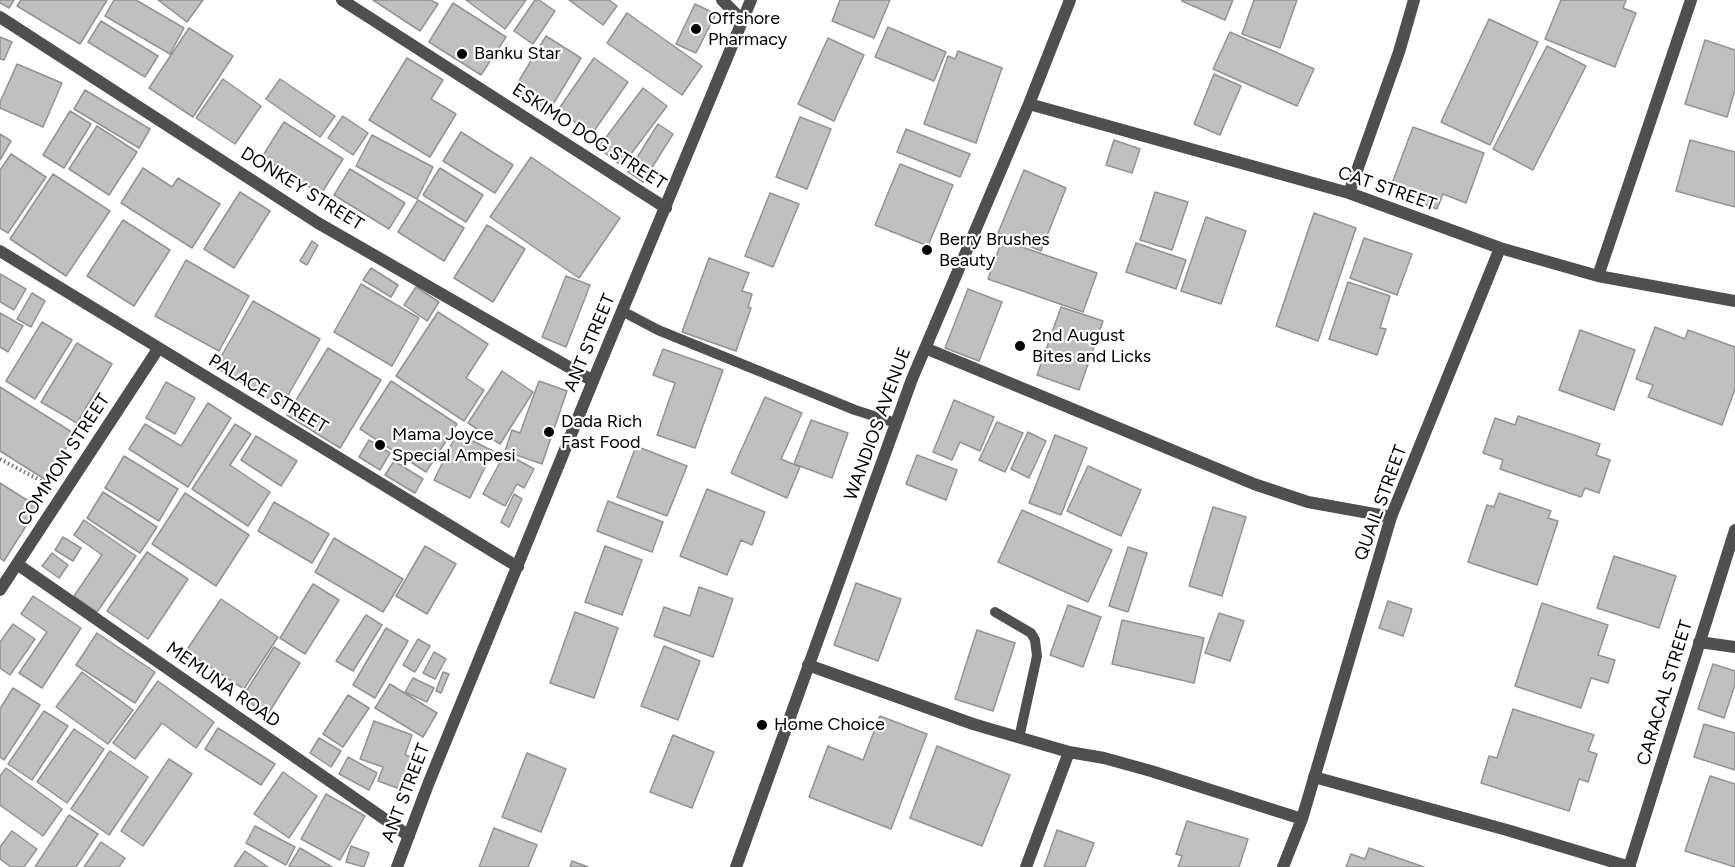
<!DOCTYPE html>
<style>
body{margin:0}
canvas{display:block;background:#fff}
</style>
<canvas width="1735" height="867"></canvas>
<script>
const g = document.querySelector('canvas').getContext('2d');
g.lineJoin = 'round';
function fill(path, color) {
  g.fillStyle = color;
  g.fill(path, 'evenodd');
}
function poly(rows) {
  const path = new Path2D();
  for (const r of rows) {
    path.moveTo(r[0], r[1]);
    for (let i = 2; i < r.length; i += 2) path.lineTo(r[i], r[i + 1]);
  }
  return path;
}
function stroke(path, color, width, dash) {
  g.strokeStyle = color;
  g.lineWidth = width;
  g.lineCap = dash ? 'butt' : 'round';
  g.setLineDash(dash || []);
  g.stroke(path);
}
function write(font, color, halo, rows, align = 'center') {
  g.font = font + ' Figtree,sans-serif';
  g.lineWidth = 4.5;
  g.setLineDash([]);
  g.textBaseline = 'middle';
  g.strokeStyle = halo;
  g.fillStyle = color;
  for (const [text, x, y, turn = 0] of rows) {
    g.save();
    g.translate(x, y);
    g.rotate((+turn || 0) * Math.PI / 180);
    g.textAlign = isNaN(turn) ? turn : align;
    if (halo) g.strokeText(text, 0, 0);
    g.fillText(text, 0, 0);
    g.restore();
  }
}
const building = poly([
 [0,0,14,0,9,8,0,3,0,0],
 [21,0,107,0,80,44,17,6,21,0],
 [114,0,136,0,184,28,170,54,105,16,114,0],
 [158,0,203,0,187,22,158,0],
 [373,0,431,0,438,4,420,31,373,0],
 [466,0,526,0,505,29,466,0],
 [535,0,539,0,555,11,533,44,514,31,535,0],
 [569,0,609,0,617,6,603,25,569,0],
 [840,0,890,0,874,38,832,21,840,0],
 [1182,0,1233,0,1225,20,1182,1,1182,0],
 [1254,0,1297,0,1280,48,1242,34,1254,0],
 [1561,0,1626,0,1623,8,1636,13,1615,67,1545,39,1561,0],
 [453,3,506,37,481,75,429,42,453,3],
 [695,4,716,14,696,53,676,44,695,4],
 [627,13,702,66,682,95,607,43,627,13],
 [1489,19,1538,42,1490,145,1441,122,1489,19],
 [101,21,158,56,145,77,88,42,101,21],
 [888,27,946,52,934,81,875,57,888,27],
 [189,28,233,56,193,117,149,88,189,28],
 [1230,32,1314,69,1297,106,1213,69,1230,32],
 [546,36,581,58,549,111,514,89,546,36],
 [0,37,12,42,4,60,0,59,0,37],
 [828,38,864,55,834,121,798,104,828,38],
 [1705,40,1735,50,1735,90,1727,117,1685,104,1705,40],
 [1547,46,1586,66,1533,170,1493,149,1547,46],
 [958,51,1002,68,976,143,924,124,948,56,955,59,958,51],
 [407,58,443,80,431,99,456,114,430,157,369,120,407,58],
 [594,58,628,82,592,134,558,110,594,58],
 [17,64,62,83,43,127,0,108,0,102,17,64],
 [1214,74,1241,86,1220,135,1194,124,1214,74],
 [223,79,261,106,235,144,196,118,223,79],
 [280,79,335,116,320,137,266,99,280,79],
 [643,88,667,106,622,166,598,148,643,88],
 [85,90,150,129,139,148,74,109,85,90],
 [70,111,91,124,64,168,43,155,70,111],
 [343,116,368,133,353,155,328,138,343,116],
 [800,117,831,129,807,189,776,177,800,117],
 [284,122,343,159,321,194,262,157,284,122],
 [658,124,673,134,643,182,628,172,658,124],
 [97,126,137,152,109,195,69,169,97,126],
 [1413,127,1484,153,1466,203,1443,194,1437,209,1418,202,1420,196,1391,186,1413,127],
 [906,129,970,154,960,177,897,152,906,129],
 [461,132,513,165,495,193,443,161,461,132],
 [0,134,11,141,0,160,0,134],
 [372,135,433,167,417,199,356,166,372,135],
 [1114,140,1140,149,1132,173,1106,165,1114,140],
 [1690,140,1735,152,1735,207,1676,191,1690,140],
 [11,154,46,177,8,233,0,228,0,170,11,154],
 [531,157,620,218,579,278,490,217,531,157],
 [900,164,953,185,928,246,875,225,900,164],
 [143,168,172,187,178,178,220,204,192,248,121,203,143,168],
 [440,168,483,195,466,222,423,195,440,168],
 [350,169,405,203,389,229,334,195,350,169],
 [1024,170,1066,188,1041,251,998,233,1024,170],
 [53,174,110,211,66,276,10,239,53,174],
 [240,192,270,211,234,268,204,249,240,192],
 [1155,192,1188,202,1172,250,1140,240,1155,192],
 [770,193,799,204,773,267,745,256,770,193],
 [418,200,464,228,444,261,398,232,418,200],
 [1314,213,1356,228,1318,341,1276,326,1314,213],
 [1206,217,1246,231,1221,304,1181,291,1206,217],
 [123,220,170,250,134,306,87,276,123,220],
 [487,225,525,249,493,302,454,278,487,225],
 [1364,238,1412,254,1397,295,1350,278,1364,238],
 [1002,240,1097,273,1083,312,988,279,1002,240],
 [312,241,318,245,307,265,300,261,312,241],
 [1136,243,1186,260,1176,289,1126,272,1136,243],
 [709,258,749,273,742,291,752,294,748,307,751,308,736,351,682,332,709,258],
 [186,260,249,296,219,351,155,316,186,260],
 [371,268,398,285,391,297,363,280,371,268],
 [0,274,26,289,14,310,0,302,0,274],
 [566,276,590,285,566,347,542,337,566,276],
 [1348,282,1390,296,1380,328,1386,329,1377,355,1329,339,1348,282],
 [361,284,419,318,392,366,334,332,361,284],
 [416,287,439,302,427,321,404,305,416,287],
 [968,289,1002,302,979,361,945,348,968,289],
 [32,293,45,301,31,327,17,319,32,293],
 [253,301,320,339,282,406,215,367,253,301],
 [1061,307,1103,321,1079,390,1037,375,1061,307],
 [438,312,488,344,466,378,484,390,464,421,396,376,438,312],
 [0,313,23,326,8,352,0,347,0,313],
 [42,322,72,340,35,399,6,381,42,322],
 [1655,327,1685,339,1688,330,1735,347,1735,389,1722,425,1648,397,1653,385,1636,379,1655,327],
 [1580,330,1635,350,1614,410,1559,390,1580,330],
 [77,343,112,364,77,423,41,402,77,343],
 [328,348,381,380,340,448,287,415,328,348],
 [663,349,723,370,695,448,657,435,675,383,653,375,663,349],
 [502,371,533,392,500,444,468,423,502,371],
 [391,381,457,424,426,472,360,429,391,381],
 [539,381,567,391,542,464,505,451,512,430,520,433,539,381],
 [166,382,195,398,175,434,146,418,166,382],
 [0,387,75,434,46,480,0,451,0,387],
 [765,397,802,413,781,459,800,467,787,498,731,473,765,397],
 [954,400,994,417,980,451,960,442,952,460,933,452,954,400],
 [208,403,231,418,188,487,129,449,145,424,181,446,208,403],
 [1518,416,1600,444,1596,455,1610,460,1599,493,1585,488,1581,497,1500,469,1503,460,1483,453,1495,418,1515,425,1518,416],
 [811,420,848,433,832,478,794,464,811,420],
 [997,422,1023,433,1005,472,979,460,997,422],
 [235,424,251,434,230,465,270,492,248,526,192,489,235,424],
 [1028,432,1046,441,1029,478,1011,469,1028,432],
 [457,433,493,451,470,498,434,480,457,433],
 [1055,435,1087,448,1061,515,1029,503,1055,435],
 [256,436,297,461,281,486,241,460,256,436],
 [369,440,390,453,380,470,359,457,369,440],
 [636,446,687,466,667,516,617,497,636,446],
 [505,453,534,469,524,488,517,484,505,506,483,494,505,453],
 [917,455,957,470,946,500,906,484,917,455],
 [124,456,178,489,159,521,105,488,124,456],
 [394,461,423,479,415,493,385,475,394,461],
 [1088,466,1141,490,1121,536,1067,511,1088,466],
 [0,483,38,507,4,561,0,558,0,483],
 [707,489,765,512,752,545,741,540,727,575,680,556,707,489],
 [103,492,157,527,140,553,87,518,103,492],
 [185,493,249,535,216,586,152,544,185,493],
 [1499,493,1551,511,1548,518,1558,521,1537,585,1468,562,1487,505,1494,507,1499,493],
 [514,494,522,499,509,527,501,522,514,494],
 [608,501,663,522,652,552,597,531,608,501],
 [274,502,329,534,312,563,258,531,274,502],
 [1213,507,1246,517,1222,596,1189,586,1213,507],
 [1022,510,1112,550,1088,602,998,562,1022,510],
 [84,520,136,556,97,612,74,596,102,555,74,535,84,520],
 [63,537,81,548,73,561,55,550,63,537],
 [334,538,403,579,383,612,315,572,334,538],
 [425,546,456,564,427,614,396,596,425,546],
 [605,546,642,560,622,615,585,602,605,546],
 [1128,547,1147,553,1128,612,1109,606,1128,547],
 [147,552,188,579,148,639,107,611,147,552],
 [52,553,68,565,59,578,42,566,52,553],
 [1614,556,1676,576,1659,628,1597,608,1614,556],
 [856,583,901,599,878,661,834,645,856,583],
 [313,584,339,600,305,654,280,638,313,584],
 [699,587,733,599,713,657,654,636,664,607,690,616,699,587],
 [33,596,81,628,42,688,19,673,47,632,21,614,33,596],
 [221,599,278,637,244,689,186,651,221,599],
 [1388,601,1412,609,1403,636,1379,628,1388,601],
 [1542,603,1608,625,1598,655,1615,660,1608,683,1591,678,1581,708,1515,686,1542,603],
 [1068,605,1101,617,1083,667,1050,655,1068,605],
 [575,612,618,628,594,698,550,683,575,612],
 [1219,613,1244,621,1230,661,1205,653,1219,613],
 [366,615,382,625,353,671,336,661,366,615],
 [1122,620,1204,638,1194,683,1112,664,1122,620],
 [13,624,35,639,10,675,0,668,0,642,13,624],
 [386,628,408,641,375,698,353,685,386,628],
 [977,630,1015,643,993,711,955,699,977,630],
 [97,633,155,672,135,703,76,665,97,633],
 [418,639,430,646,415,672,403,665,418,639],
 [664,646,700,661,678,720,641,706,664,646],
 [274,647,300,663,268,714,242,698,274,647],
 [434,652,446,659,435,679,423,673,434,652],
 [1713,664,1735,671,1735,685,1724,718,1698,709,1713,664],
 [82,672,133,710,108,744,56,707,82,672],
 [443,672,449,674,441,693,436,691,443,672],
 [413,678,434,688,427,702,405,692,413,678],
 [158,681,214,722,196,748,162,723,135,759,113,743,158,681],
 [390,684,437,713,423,737,375,708,390,684],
 [13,688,40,705,4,760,0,757,0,709,13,688],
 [348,695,369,708,343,747,323,734,348,695],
 [1513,709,1594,735,1588,751,1597,754,1588,782,1579,779,1569,811,1481,783,1489,756,1497,758,1513,709],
 [44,711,68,726,32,780,8,764,44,711],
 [880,716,927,734,891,829,809,797,828,746,863,760,880,716],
 [374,721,412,735,405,755,414,758,403,790,378,781,383,767,360,759,374,721],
 [1704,724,1735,733,1735,770,1694,757,1704,724],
 [218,728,275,764,261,785,205,749,218,728],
 [74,729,104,749,67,803,37,782,74,729],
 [673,735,714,752,692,808,650,792,673,735],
 [319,738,341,751,331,767,310,753,319,738],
 [937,746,1010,775,982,846,910,818,937,746],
 [110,751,148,777,109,835,71,809,110,751],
 [527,753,566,769,541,832,502,817,527,753],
 [348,757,377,773,369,790,339,774,348,757],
 [169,759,192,774,143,846,121,831,169,759],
 [6,768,62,809,43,836,0,805,0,776,6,768],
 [283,772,317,796,289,838,254,814,283,772],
 [1710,776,1735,784,1735,867,1685,851,1710,776],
 [326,794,365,816,340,860,301,839,326,794],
 [69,815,98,834,76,867,35,867,69,815],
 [1187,821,1248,839,1239,867,1178,867,1182,856,1176,854,1187,821],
 [255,826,295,847,286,865,246,843,255,826],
 [494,828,537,845,528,867,479,867,494,828],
 [1057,830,1094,843,1085,867,1044,867,1057,830],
 [12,831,37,849,24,867,11,867,0,859,0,847,12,831],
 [101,842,125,858,119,867,84,867,101,842],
 [351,846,369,853,364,867,346,862,351,846],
 [300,848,332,867,291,867,289,866,300,848],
 [1369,848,1424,867,1346,867,1351,854,1365,859,1369,848],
 [245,851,268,867,234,867,245,851],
 [572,861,588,867,570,867,572,861]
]);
fill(building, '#bfbfbf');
stroke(building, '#939393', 1.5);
stroke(poly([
 [0,459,47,484]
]), '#717171', 4, [1.5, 3]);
stroke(poly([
 [622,311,658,330,855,410,896,423],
 [995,612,1031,633,1035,640,1037,656,1019,738]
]), '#4f4f4f', 10);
stroke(poly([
 [342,0,666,208],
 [722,0,743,21],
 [0,17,318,223,593,381],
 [1029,104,1349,193,1500,248,1598,276,1735,301],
 [1349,193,1399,52,1414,0],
 [0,251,518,567],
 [1598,276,1691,0],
 [925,348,1254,484,1308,502,1391,517],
 [17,564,409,836],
 [0,590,158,349],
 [1699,642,1735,647],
 [808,665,973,724,1069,752,1026,867],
 [1069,752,1104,758,1151,771,1302,819],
 [1314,777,1507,830,1630,867],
 [397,867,429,782,593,381,751,0],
 [736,867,912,379,1029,104,1070,0],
 [1283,867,1302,819,1391,517,1500,248],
 [1629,867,1735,530]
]), '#4f4f4f', 12);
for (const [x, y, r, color] of [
 [696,29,6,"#000"],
 [462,54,6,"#000"],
 [927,250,6,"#000"],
 [1020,346,6,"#000"],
 [549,432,6,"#000"],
 [380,445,6,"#000"],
 [762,725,6,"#000"]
]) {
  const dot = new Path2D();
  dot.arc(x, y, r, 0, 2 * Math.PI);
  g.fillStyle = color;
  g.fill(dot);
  stroke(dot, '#fff', 2);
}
write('18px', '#000', '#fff', [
 ["Offshore",708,19],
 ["Pharmacy",708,40],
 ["Banku Star",474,54],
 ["Berry Brushes",939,240],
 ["Beauty",939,261],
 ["2nd August",1032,336],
 ["Bites and Licks",1032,357],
 ["Dada Rich",561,422],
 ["Fast Food",561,443],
 ["Mama Joyce",392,435],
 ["Special Ampesi",392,456],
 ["Home Choice",774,725]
], 'left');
write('18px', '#000', '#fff', [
 ["ESKIMO DOG STREET",589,137,33],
 ["DONKEY STREET",302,189,32],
 ["CAT STREET",1387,189,19],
 ["ANT STREET",590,343,-67],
 ["PALACE STREET",268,394,31],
 ["WANDIOS AVENUE",878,424,-70],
 ["COMMON STREET",64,460,-57],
 ["QUAIL STREET",1381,503,-70],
 ["MEMUNA ROAD",223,685,35],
 ["CARACAL STREET",1665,693,-73],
 ["ANT STREET",406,793,-69]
]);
</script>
